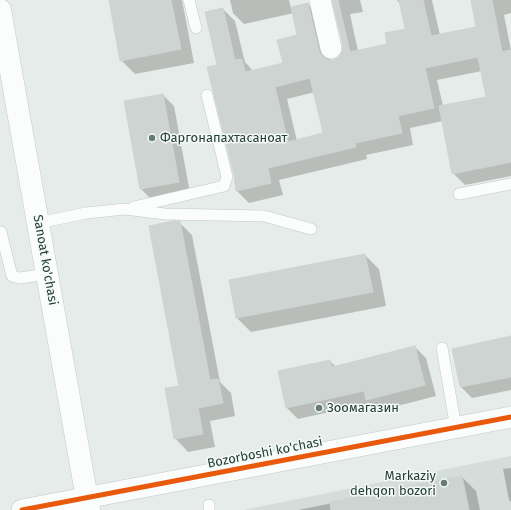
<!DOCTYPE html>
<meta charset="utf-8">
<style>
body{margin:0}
canvas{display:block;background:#e6ece9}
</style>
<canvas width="511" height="510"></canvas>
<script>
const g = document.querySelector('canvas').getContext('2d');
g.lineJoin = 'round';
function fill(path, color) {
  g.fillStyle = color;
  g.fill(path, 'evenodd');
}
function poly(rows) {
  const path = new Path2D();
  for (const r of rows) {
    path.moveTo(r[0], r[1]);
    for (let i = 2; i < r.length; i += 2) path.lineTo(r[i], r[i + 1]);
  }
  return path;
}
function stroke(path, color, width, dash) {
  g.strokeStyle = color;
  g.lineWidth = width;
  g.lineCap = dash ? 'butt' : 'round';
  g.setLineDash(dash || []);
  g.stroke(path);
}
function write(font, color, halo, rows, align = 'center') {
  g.font = font + ' "Fira Sans",sans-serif';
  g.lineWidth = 3;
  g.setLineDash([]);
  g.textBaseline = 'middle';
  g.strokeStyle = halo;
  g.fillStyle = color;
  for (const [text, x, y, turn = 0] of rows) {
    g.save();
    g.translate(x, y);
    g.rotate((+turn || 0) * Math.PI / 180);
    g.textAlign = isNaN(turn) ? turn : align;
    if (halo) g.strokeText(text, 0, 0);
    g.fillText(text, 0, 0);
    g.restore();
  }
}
fill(poly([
 [511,456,511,510,243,510]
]), '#d4ddd9');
fill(poly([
 [110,0,182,0,194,63,135,74,121,60],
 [230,0,289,0,291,8,308,4,320,16,330,61,334,61,340,57,344,51,344,45,333,0,360,0,363,12,350,14,358,51,388,44,406,30,400,4,397,0,432,0,440,35,478,27,472,0,511,0,511,13,504,15,511,50,511,176,465,185,453,173,443,121,410,128,413,145,366,155,367,159,279,180,283,195,249,203,237,191,218,65,223,9,235,21,245,62,253,71,284,63,299,36,294,13,244,24,233,13],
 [482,71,487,97,443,106,437,80],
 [315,92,325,134,297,141,287,99],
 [163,95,174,106,190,193,152,200,141,189],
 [179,222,192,235,220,382,231,393,235,416,210,421,215,447,188,452,175,438,180,386],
 [365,255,379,269,386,306,251,332,237,318],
 [511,337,511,390,472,398,461,387,453,350],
 [415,347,426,358,436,396,378,411,370,403,298,419,287,408,330,361,336,367],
 [511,468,511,502,509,500,503,469],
 [462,477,476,491,480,510,298,510]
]), '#0003');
const building = poly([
 [109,0,171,0,181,49,120,61,109,0],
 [332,0,338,0,350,52,387,44,385,33,405,29,399,0,423,0,431,36,476,27,471,0,492,0,502,52,511,50,511,162,452,174,439,106,486,97,478,57,425,68,434,108,398,116,402,133,355,143,356,147,268,168,271,183,236,191,234,175,207,67,217,65,205,12,223,8,235,60,242,59,245,72,283,63,277,40,297,35,291,7,308,3,319,51,322,56,328,60,334,60,339,57,342,52,343,45,332,0],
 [310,78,323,133,288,142,275,87,310,78],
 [163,94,179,182,140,189,124,101,163,94],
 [173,221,180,221,210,380,218,379,223,403,198,408,203,434,174,439,165,388,179,386,149,226,173,221],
 [365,254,373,292,236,318,229,280,365,254],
 [511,336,511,377,460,387,452,349,511,336],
 [415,346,425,385,366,400,364,391,286,408,278,371,330,360,332,367,415,346],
 [462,476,469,510,331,510,330,502,462,476]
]);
fill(building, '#ced4d2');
stroke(building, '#cfd4d2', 1);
const lane = poly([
 [189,0,196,28],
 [459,194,511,184],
 [134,207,224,186,227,177,207,95],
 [38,223,86,213,125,209,165,214,264,216,311,229],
 [1,232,12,276,20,278,47,274],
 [442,348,456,428],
 [209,505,209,510]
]);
const street = poly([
 [320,0,331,48],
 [22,510,511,417]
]);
const secondary = poly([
 [0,10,89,510]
]);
stroke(lane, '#c3c9c6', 12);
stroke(street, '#c3c9c6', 22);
stroke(secondary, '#c2c9c6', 23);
stroke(lane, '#fbfcfc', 11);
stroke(street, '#fbfcfc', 21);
stroke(secondary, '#fbfcfc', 22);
stroke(poly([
 [22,510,511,417]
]), '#e8590c', 5);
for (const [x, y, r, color] of [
 [152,138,4,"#677c75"],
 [319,408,4,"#677c75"],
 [444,483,4,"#677c75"]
]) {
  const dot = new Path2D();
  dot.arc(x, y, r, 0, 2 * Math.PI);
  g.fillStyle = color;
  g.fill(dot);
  stroke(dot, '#f5faf7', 1.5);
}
write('13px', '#234037', '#f5faf7', [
 ["Фаргонапахтасаноат",160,138],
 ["Зоомагазин",327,408],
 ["Markaziy",436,476,"right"],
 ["dehqon bozori",436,491,"right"]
], 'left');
write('13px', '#234037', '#f5faf7', [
 ["Sanoat ko'chasi",45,260,80],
 ["Bozorboshi ko'chasi",265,453,-11]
]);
</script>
